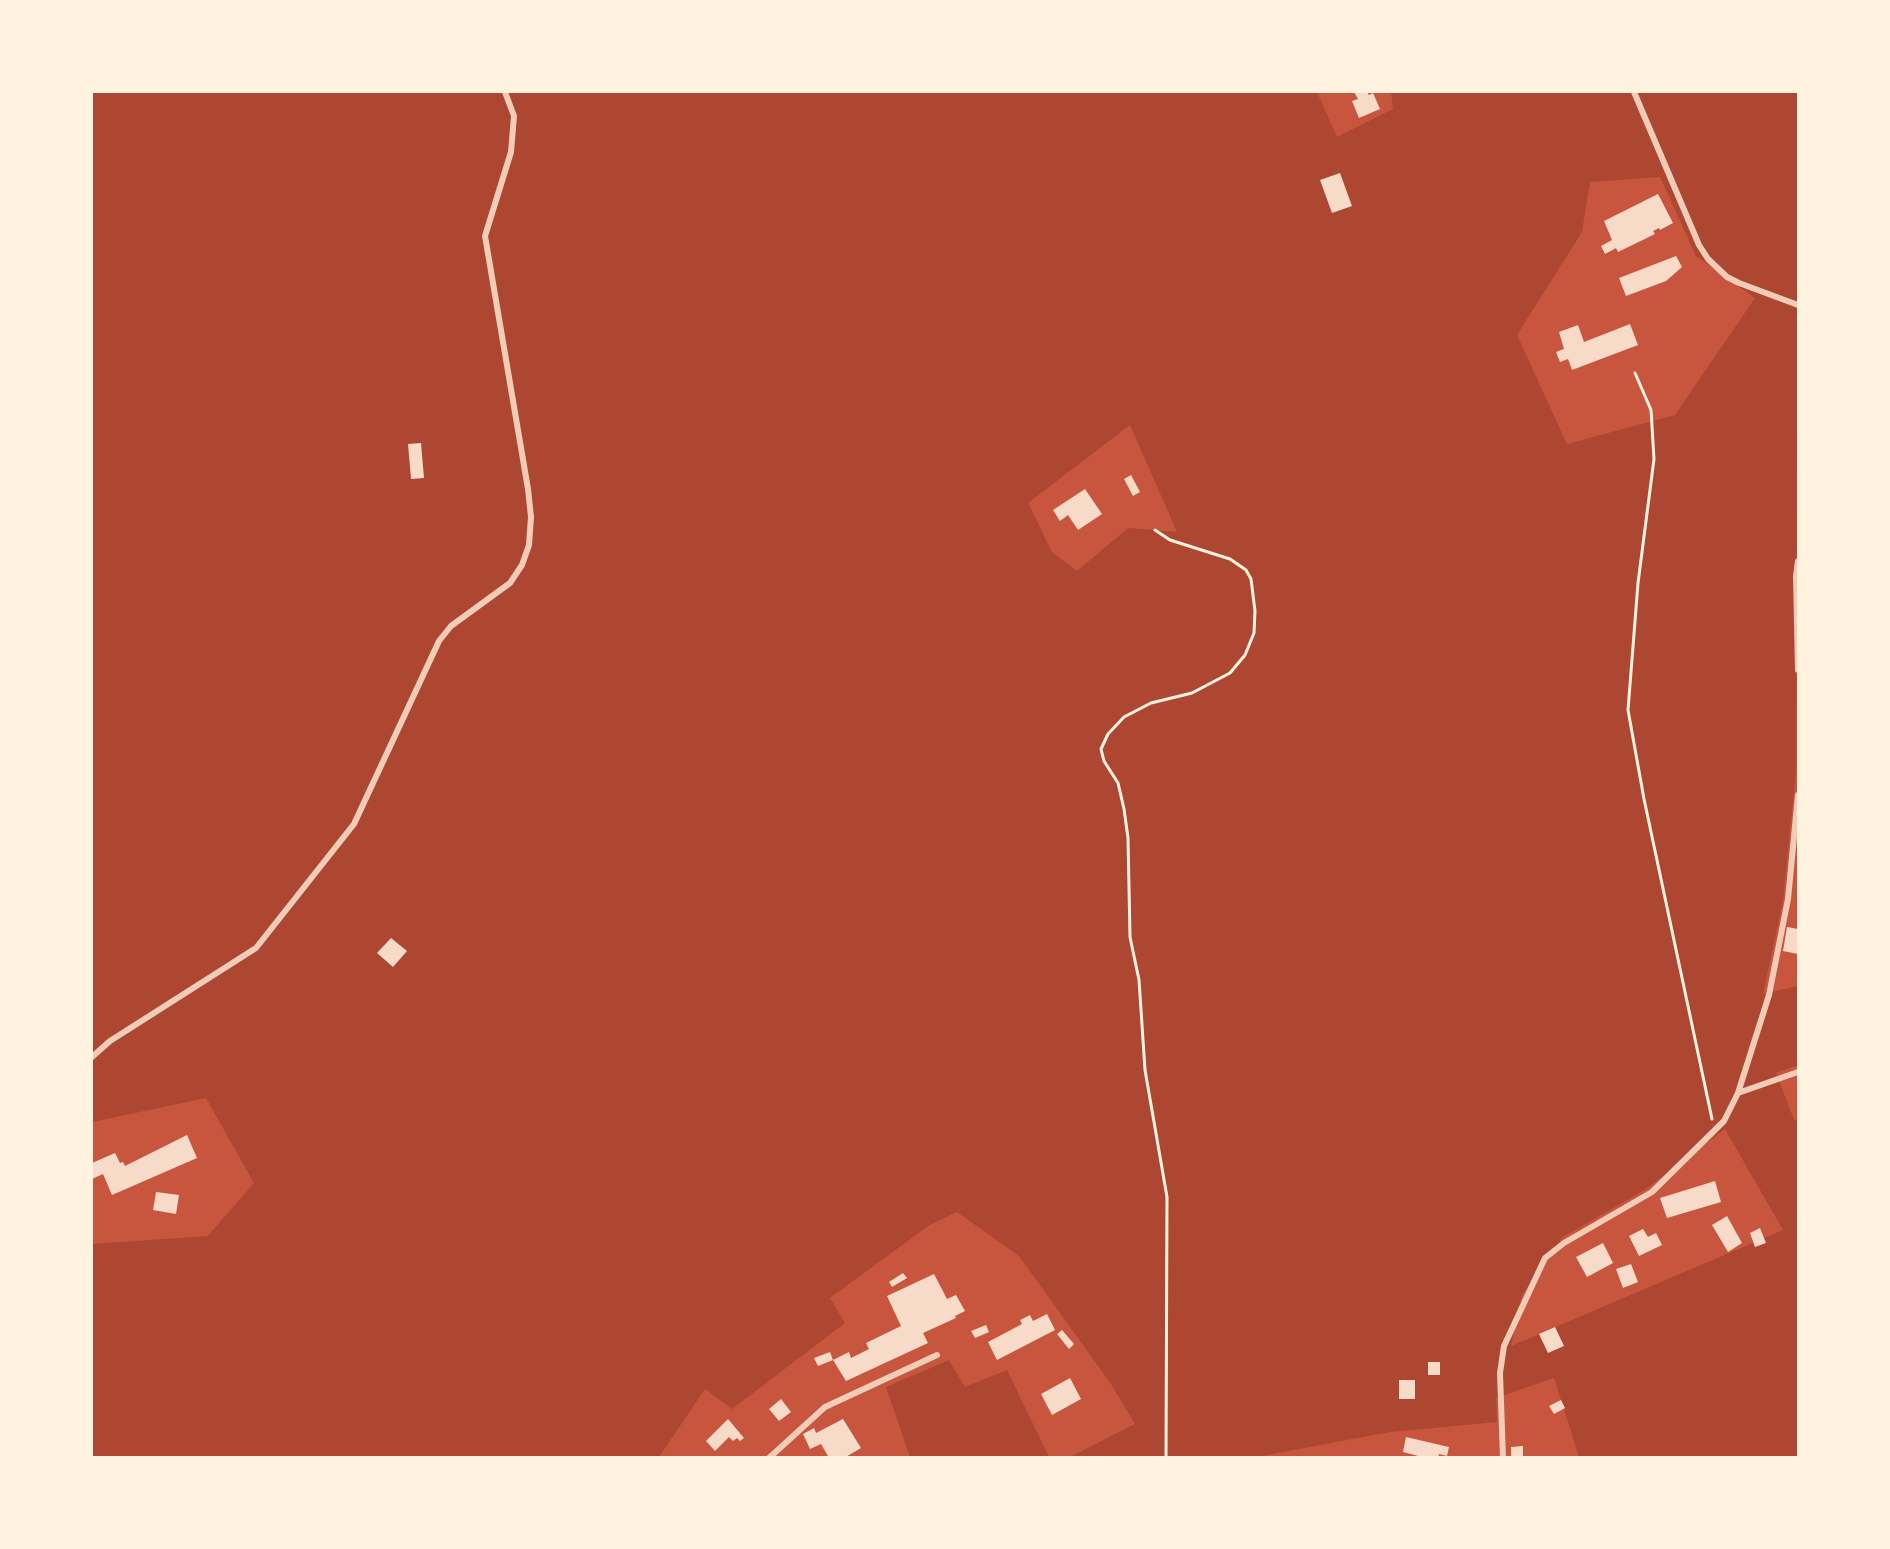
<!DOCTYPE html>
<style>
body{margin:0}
#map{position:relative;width:1890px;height:1549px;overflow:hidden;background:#c8553d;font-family:"Times New Roman",serif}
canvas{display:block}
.frame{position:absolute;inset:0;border:93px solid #fff3e0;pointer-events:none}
</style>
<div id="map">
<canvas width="1890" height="1549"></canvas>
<div class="frame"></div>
</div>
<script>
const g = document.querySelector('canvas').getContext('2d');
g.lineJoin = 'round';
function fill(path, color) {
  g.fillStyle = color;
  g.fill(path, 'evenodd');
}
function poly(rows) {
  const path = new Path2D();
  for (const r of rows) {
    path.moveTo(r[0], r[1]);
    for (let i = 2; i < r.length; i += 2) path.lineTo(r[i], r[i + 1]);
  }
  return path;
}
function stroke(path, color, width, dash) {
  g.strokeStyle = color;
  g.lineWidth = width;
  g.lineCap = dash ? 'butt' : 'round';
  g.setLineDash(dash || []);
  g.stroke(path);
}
fill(poly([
 [92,92,1317,92,1337,137,1393,109,1391,92,1798,92,1796,771,1783,901,1763,994,1798,986,1798,1065,1776,1073,1794,1120,1798,1119,1798,1457,1579,1457,1554,1378,1496,1398,1497,1422,1390,1432,1256,1457,1070,1457,1135,1424,1111,1384,1019,1256,957,1212,928,1226,830,1298,845,1323,732,1409,705,1389,659,1457,92,1457,92,1244,208,1236,254,1183,206,1098,92,1122],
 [1660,177,1696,256,1755,298,1675,415,1567,444,1517,335,1582,232,1590,182],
 [1130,425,1177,532,1128,528,1077,571,1052,552,1028,503],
 [1725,1129,1783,1230,1511,1346,1522,1295,1563,1237,1646,1189],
 [949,1360,965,1387,1007,1370,1049,1457,910,1457,886,1387]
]), '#ae4732');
fill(poly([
 [1354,92,1367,92,1369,95,1373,93,1380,109,1359,118,1352,101,1358,99],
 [1340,173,1352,206,1332,213,1320,180],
 [1658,194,1673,223,1660,230,1659,228,1653,231,1655,234,1618,252,1616,248,1605,254,1601,246,1612,240,1604,221],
 [1676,256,1682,267,1666,281,1626,296,1619,278],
 [1630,324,1638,345,1572,370,1568,359,1560,362,1556,352,1564,349,1559,332,1578,325,1584,342],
 [421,443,424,478,411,479,408,444],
 [1131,475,1140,492,1133,496,1124,479],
 [1085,489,1102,514,1078,530,1068,515,1060,521,1053,510],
 [1787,927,1798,929,1798,954,1783,951],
 [391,938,407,951,393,967,377,953],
 [187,1135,197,1158,112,1195,103,1174,92,1179,92,1163,115,1153,120,1163,123,1162,125,1166],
 [1715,1181,1721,1202,1667,1218,1660,1198],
 [156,1192,179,1195,176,1214,153,1210],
 [1727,1216,1742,1243,1728,1252,1712,1225],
 [1760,1228,1766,1243,1755,1247,1750,1233],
 [1643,1229,1648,1237,1656,1233,1662,1245,1639,1256,1629,1236],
 [1603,1243,1613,1263,1587,1277,1576,1257],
 [1631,1264,1638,1282,1623,1288,1616,1269],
 [903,1273,907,1278,892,1287,889,1282],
 [934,1274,947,1299,956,1295,965,1311,955,1316,956,1318,923,1333,928,1343,846,1381,833,1360,849,1352,851,1358,869,1349,866,1343,901,1326,887,1296],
 [1047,1314,1055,1330,997,1360,988,1342,1022,1324,1020,1320,1030,1315,1033,1321],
 [986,1325,989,1332,975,1338,971,1331],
 [1555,1327,1564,1346,1548,1353,1539,1334],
 [1062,1330,1074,1344,1069,1349,1057,1334],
 [830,1352,833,1360,818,1366,814,1358],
 [1428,1362,1440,1362,1440,1375,1428,1375],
 [1070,1378,1081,1399,1052,1415,1041,1394],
 [1399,1380,1415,1380,1415,1399,1399,1399],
 [781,1399,791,1412,779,1421,769,1409],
 [1561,1400,1565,1408,1554,1414,1549,1406],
 [728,1419,744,1438,740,1441,737,1438,733,1441,729,1437,715,1451,706,1441],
 [843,1419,861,1448,844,1458,828,1456,821,1444,810,1449,803,1434,814,1428,816,1433],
 [1406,1437,1449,1447,1447,1456,1439,1454,1438,1458,1426,1458,1403,1452],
 [1523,1446,1523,1458,1511,1458,1511,1447]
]), '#f7dbc8');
stroke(poly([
 [1635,373,1651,410,1654,459,1638,583,1628,710,1644,799,1712,1119],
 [1155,530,1170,540,1230,559,1246,570,1251,579,1255,611,1254,633,1245,655,1230,673,1192,693,1151,703,1124,717,1108,734,1101,749,1104,761,1118,783,1124,809,1128,838,1130,937,1139,980,1145,1070,1167,1197,1166,1458]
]), '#fff3e0', 3);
stroke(poly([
 [1634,92,1699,245,1708,259,1727,277,1739,283,1798,305],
 [1798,561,1796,576,1798,670],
 [92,1057,110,1041,256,948,354,824,439,641,451,626,510,583,522,565,529,545,531,517,528,489,485,236,511,152,514,116,505,92],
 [1738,1093,1798,1072],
 [769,1458,825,1407,937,1355],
 [1503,1458,1500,1373,1504,1346,1545,1258,1564,1243,1652,1192,1724,1121,1738,1093,1769,995,1788,899,1798,795]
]), '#f1ccb7', 6);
</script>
